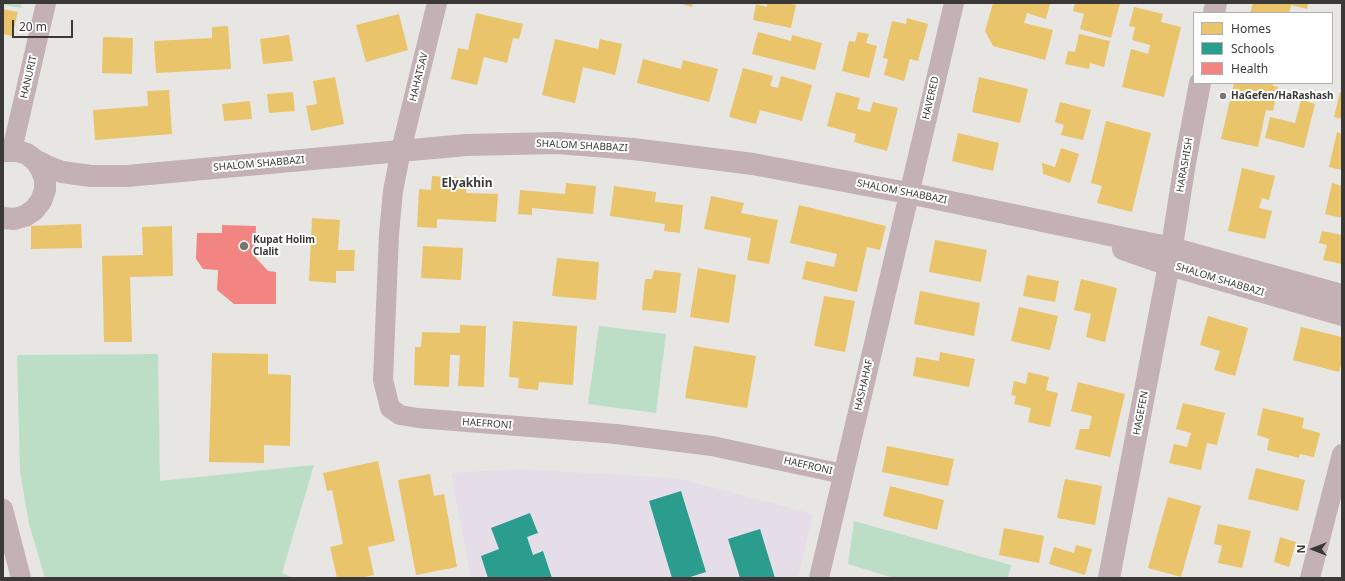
<!DOCTYPE html>
<style>
body{margin:0}
#map{position:relative;width:1345px;height:581px;overflow:hidden;background:#e8e6e3;font-family:"Noto Sans",sans-serif}
canvas{display:block}
.frame{position:absolute;inset:0;border:4px solid #3a3937;pointer-events:none}
.legend{position:absolute;left:1193px;top:12px;width:140px;height:72px;box-sizing:border-box;background:#fff;border:1px solid #b0b0af;margin:0;padding:5px 7px;list-style:none;font-size:12px;color:#3a3937}
.legend li{display:flex;align-items:center;gap:8px;height:20px}
.legend b{width:20px;border:1px solid #b0b0af}
.north{position:absolute;left:1293px;top:529px;width:40px;height:40px;-webkit-text-stroke:3px #fff;paint-order:stroke;rotate:270deg;font-size:11px;font-weight:700;line-height:16px;text-align:center;color:#3a3937}
.north::after{content:'';display:block;margin:auto;width:14px;height:18px;background:#3a3937;clip-path:polygon(50% 0,100% 100%,50% 72%,0 100%)}
.scale{position:absolute;left:12px;top:20px;width:61px;height:18px;box-sizing:border-box;border:2px solid #3a3937;border-top:0;padding-left:5px;font-size:12px;line-height:14px;white-space:nowrap;color:#3a3937;-webkit-text-stroke:3px #fff;paint-order:stroke}
</style>
<div id="map">
<canvas width="1345" height="581"></canvas>
<div class="frame"></div>
<ul class="legend">
<li><b style="height:11px;background:#e9c46a"></b>Homes</li>
<li><b style="height:11px;background:#2a9d8f"></b>Schools</li>
<li><b style="height:11px;background:#f28482"></b>Health</li>
</ul>
<div class="north">N</div>
<div class="scale">20 m</div>
</div>
<script>
const g = document.querySelector('canvas').getContext('2d');
g.lineJoin = 'round';
function fill(path, color) {
  g.fillStyle = color;
  g.fill(path, 'evenodd');
}
function poly(rows) {
  const path = new Path2D();
  for (const r of rows) {
    path.moveTo(r[0], r[1]);
    for (let i = 2; i < r.length; i += 2) path.lineTo(r[i], r[i + 1]);
  }
  return path;
}
function stroke(path, color, width, dash) {
  g.strokeStyle = color;
  g.lineWidth = width;
  g.lineCap = dash ? 'butt' : 'round';
  g.setLineDash(dash || []);
  g.stroke(path);
}
function write(font, color, halo, rows, align = 'center') {
  g.font = font + ' "Noto Sans",sans-serif';
  g.lineWidth = 4;
  g.setLineDash([]);
  g.textBaseline = 'middle';
  g.strokeStyle = halo;
  g.fillStyle = color;
  for (const [text, x, y, turn = 0] of rows) {
    g.save();
    g.translate(x, y);
    g.rotate((+turn || 0) * Math.PI / 180);
    g.textAlign = isNaN(turn) ? turn : align;
    if (halo) g.strokeText(text, 0, 0);
    g.fillText(text, 0, 0);
    g.restore();
  }
}
fill(poly([
 [518,469,677,478,813,514,798,578,471,578,451,473]
]), '#e5dee8');
fill(poly([
 [3,3,22,3,21,8,3,5],
 [599,326,666,334,656,413,588,404],
 [158,354,160,481,314,465,282,573,294,578,45,578,29,524,20,471,17,355],
 [854,521,1011,565,1008,578,894,578,848,564]
]), '#bddec6');
fill(poly([
 [679,3,693,3,692,7],
 [767,3,789,3,796,5,791,28,753,20,756,4,767,7],
 [993,3,1050,3,1046,19,1027,13,1024,23,1053,30,1045,60,993,46,985,31],
 [1075,3,1120,3,1111,38,1080,29,1084,14,1073,11],
 [1253,3,1308,3,1307,9,1291,5,1289,13,1250,13],
 [1134,7,1163,14,1161,22,1181,27,1164,97,1122,87,1131,49,1148,54,1150,45,1132,40,1135,27,1129,26],
 [3,9,18,12,12,36,3,34],
 [476,13,523,24,519,39,513,38,507,63,484,57,477,85,451,79,458,48,468,50],
 [399,14,408,50,366,62,356,25],
 [907,18,928,24,918,61,910,59,904,81,884,75,888,59,883,58,892,21,906,24],
 [228,26,231,69,156,73,154,41,212,38,212,27],
 [758,32,791,41,792,35,822,43,815,70,752,54],
 [858,32,869,34,866,43,877,46,869,78,842,71,849,41,855,42],
 [1079,34,1110,41,1104,67,1090,63,1089,69,1065,64,1068,51,1075,52],
 [289,35,293,61,263,64,260,39],
 [103,37,133,38,132,74,102,73],
 [555,39,598,49,600,39,622,44,615,75,583,67,575,103,542,95],
 [643,59,681,69,683,60,718,69,709,102,637,83],
 [743,68,773,76,770,86,778,88,781,76,812,85,802,121,760,110,756,124,729,117],
 [335,77,344,124,311,131,306,106,317,104,313,81],
 [979,77,1028,89,1020,123,972,112],
 [1234,83,1273,83,1273,86,1278,87,1273,111,1266,110,1258,147,1221,139],
 [169,90,172,134,95,140,93,110,148,106,147,91],
 [293,92,295,111,269,113,267,94],
 [836,92,860,98,857,109,870,112,873,102,898,108,887,151,854,142,856,134,827,126],
 [1340,92,1342,92,1342,119,1334,117],
 [1301,100,1315,104,1304,148,1265,138,1270,117,1295,123],
 [250,101,252,119,224,121,222,104],
 [1060,102,1091,110,1083,140,1061,135,1064,125,1055,122],
 [1106,121,1151,133,1132,212,1097,203,1102,186,1091,183],
 [1337,132,1342,134,1342,170,1329,167],
 [958,133,999,143,993,171,952,161],
 [1061,148,1079,154,1070,183,1043,174,1042,163,1055,167],
 [1242,168,1275,176,1269,200,1262,198,1259,208,1272,211,1265,239,1228,231],
 [432,176,467,178,466,193,498,194,496,222,437,219,437,228,417,227,419,189,431,190],
 [566,183,596,186,593,214,532,208,532,215,518,214,520,190,565,194],
 [1332,183,1342,186,1342,218,1325,214],
 [614,186,656,192,655,202,683,205,680,233,664,231,665,224,610,216],
 [711,196,744,203,741,213,778,220,769,264,747,260,751,238,704,229],
 [799,205,886,226,880,250,867,247,857,292,802,279,806,261,834,267,837,254,790,243],
 [312,218,340,220,338,250,355,250,354,271,336,271,336,283,309,281],
 [81,224,82,248,31,249,31,226],
 [172,226,173,276,130,277,132,342,104,342,102,256,143,255,142,227],
 [1322,231,1342,235,1342,264,1323,260,1327,245,1319,243],
 [935,240,987,250,981,282,929,272],
 [423,246,463,248,461,280,421,278],
 [557,258,599,262,596,300,552,296],
 [698,268,736,275,729,323,690,317],
 [654,270,681,273,676,313,642,310,645,279,652,279],
 [1027,275,1059,281,1055,302,1023,296],
 [1081,279,1117,288,1105,342,1086,337,1091,314,1074,310],
 [920,291,980,303,974,336,914,324],
 [824,296,855,301,845,352,814,346],
 [1019,307,1058,316,1050,350,1011,341],
 [1208,316,1248,328,1235,376,1214,370,1220,351,1200,345],
 [513,321,577,326,573,385,539,382,538,390,518,388,519,378,509,377],
 [460,325,486,326,484,387,458,386,460,355,450,355,449,387,414,385,415,347,421,347,422,332,460,333],
 [1301,327,1342,337,1342,361,1339,372,1293,360],
 [694,346,756,356,747,408,685,398],
 [940,352,975,359,969,387,913,376,916,357,939,361],
 [212,353,268,354,268,374,291,375,290,446,264,445,264,463,209,462],
 [1028,372,1049,377,1046,390,1058,393,1050,427,1028,422,1031,408,1014,404,1016,396,1011,395,1014,381,1026,384],
 [1078,382,1125,394,1110,457,1075,449,1080,429,1089,429,1092,416,1071,411],
 [1183,403,1225,413,1217,445,1207,443,1201,470,1169,463,1174,444,1187,447,1191,433,1176,429],
 [1263,408,1304,418,1302,428,1320,433,1314,457,1300,454,1299,458,1267,450,1269,439,1257,435],
 [887,446,954,459,948,486,882,472],
 [378,461,395,541,368,547,374,575,358,578,337,578,330,547,343,544,332,490,327,491,323,473],
 [1256,468,1305,480,1298,511,1248,499],
 [430,474,434,496,444,494,457,567,416,575,398,480],
 [1065,479,1102,486,1095,525,1057,518],
 [890,486,944,500,937,530,883,516],
 [1168,497,1201,506,1181,577,1148,568],
 [1218,524,1251,531,1242,568,1218,563,1222,546,1214,544],
 [1004,528,1044,536,1039,563,999,555],
 [1280,537,1296,542,1289,567,1274,562],
 [1076,545,1092,549,1085,575,1049,564,1054,547,1074,553]
]), '#e9c46a');
fill(poly([
 [681,491,706,572,687,578,672,578,649,501],
 [530,513,538,533,527,537,533,555,543,551,552,578,488,578,481,556,499,549,491,528],
 [760,529,775,578,740,578,728,539]
]), '#2a9d8f');
fill(poly([
 [222,225,256,226,255,257,268,271,276,272,276,304,234,304,217,290,218,270,203,269,196,259,197,233,222,233]
]), '#f28482');
stroke(poly([
 [437,3,401,150,393,191,389,234,383,380,390,408,400,415,418,418,616,434,712,446,843,474],
 [12,150,46,3],
 [3,509,21,578],
 [819,578,954,3],
 [1310,578,1342,454]
]), '#c3b1b5', 20);
stroke(poly([
 [1214,13,1216,3],
 [3,151,17,151,27,154,35,160,41,169,45,179,45,190,41,201,34,210,25,216,14,219,3,218],
 [35,160,49,167,62,172,91,176,127,176,466,145,557,143,633,149,753,164,908,193,1172,248,1342,295],
 [1123,249,1169,265,1342,315],
 [1109,578,1169,265,1185,163,1200,83]
]), '#c3b1b5', 22);
for (const [x, y, r, color] of [
 [1223,96,4,"#777673"],
 [244,246,5,"#777673"]
]) {
  const dot = new Path2D();
  dot.arc(x, y, r, 0, 2 * Math.PI);
  g.fillStyle = color;
  g.fill(dot);
  stroke(dot, '#fff', 1.5);
}
write('10px', '#3a3937', '#fff', [
 ["HANURIT",29,77,-77],
 ["HAHATSAV",419,77,-76],
 ["HAVERED",931,98,-77],
 ["SHALOM SHABBAZI",582,146,3],
 ["SHALOM SHABBAZI",259,164,-5],
 ["HARASHISH",1185,165,-80],
 ["SHALOM SHABBAZI",902,192,11],
 ["SHALOM SHABBAZI",1220,280,17],
 ["HASHAHAF",864,385,-77],
 ["HAGEFEN",1141,413,-79],
 ["HAEFRONI",487,424,4],
 ["HAEFRONI",808,466,13]
]);
write('bold 10px', '#3a3937', '#fff', [
 ["HaGefen/HaRashash",1231,96],
 ["Kupat Holim",253,240],
 ["Clalit",253,252]
], 'left');
write('bold 12px', '#3a3937', '#fff', [
 ["Elyakhin",467,184]
]);
</script>
